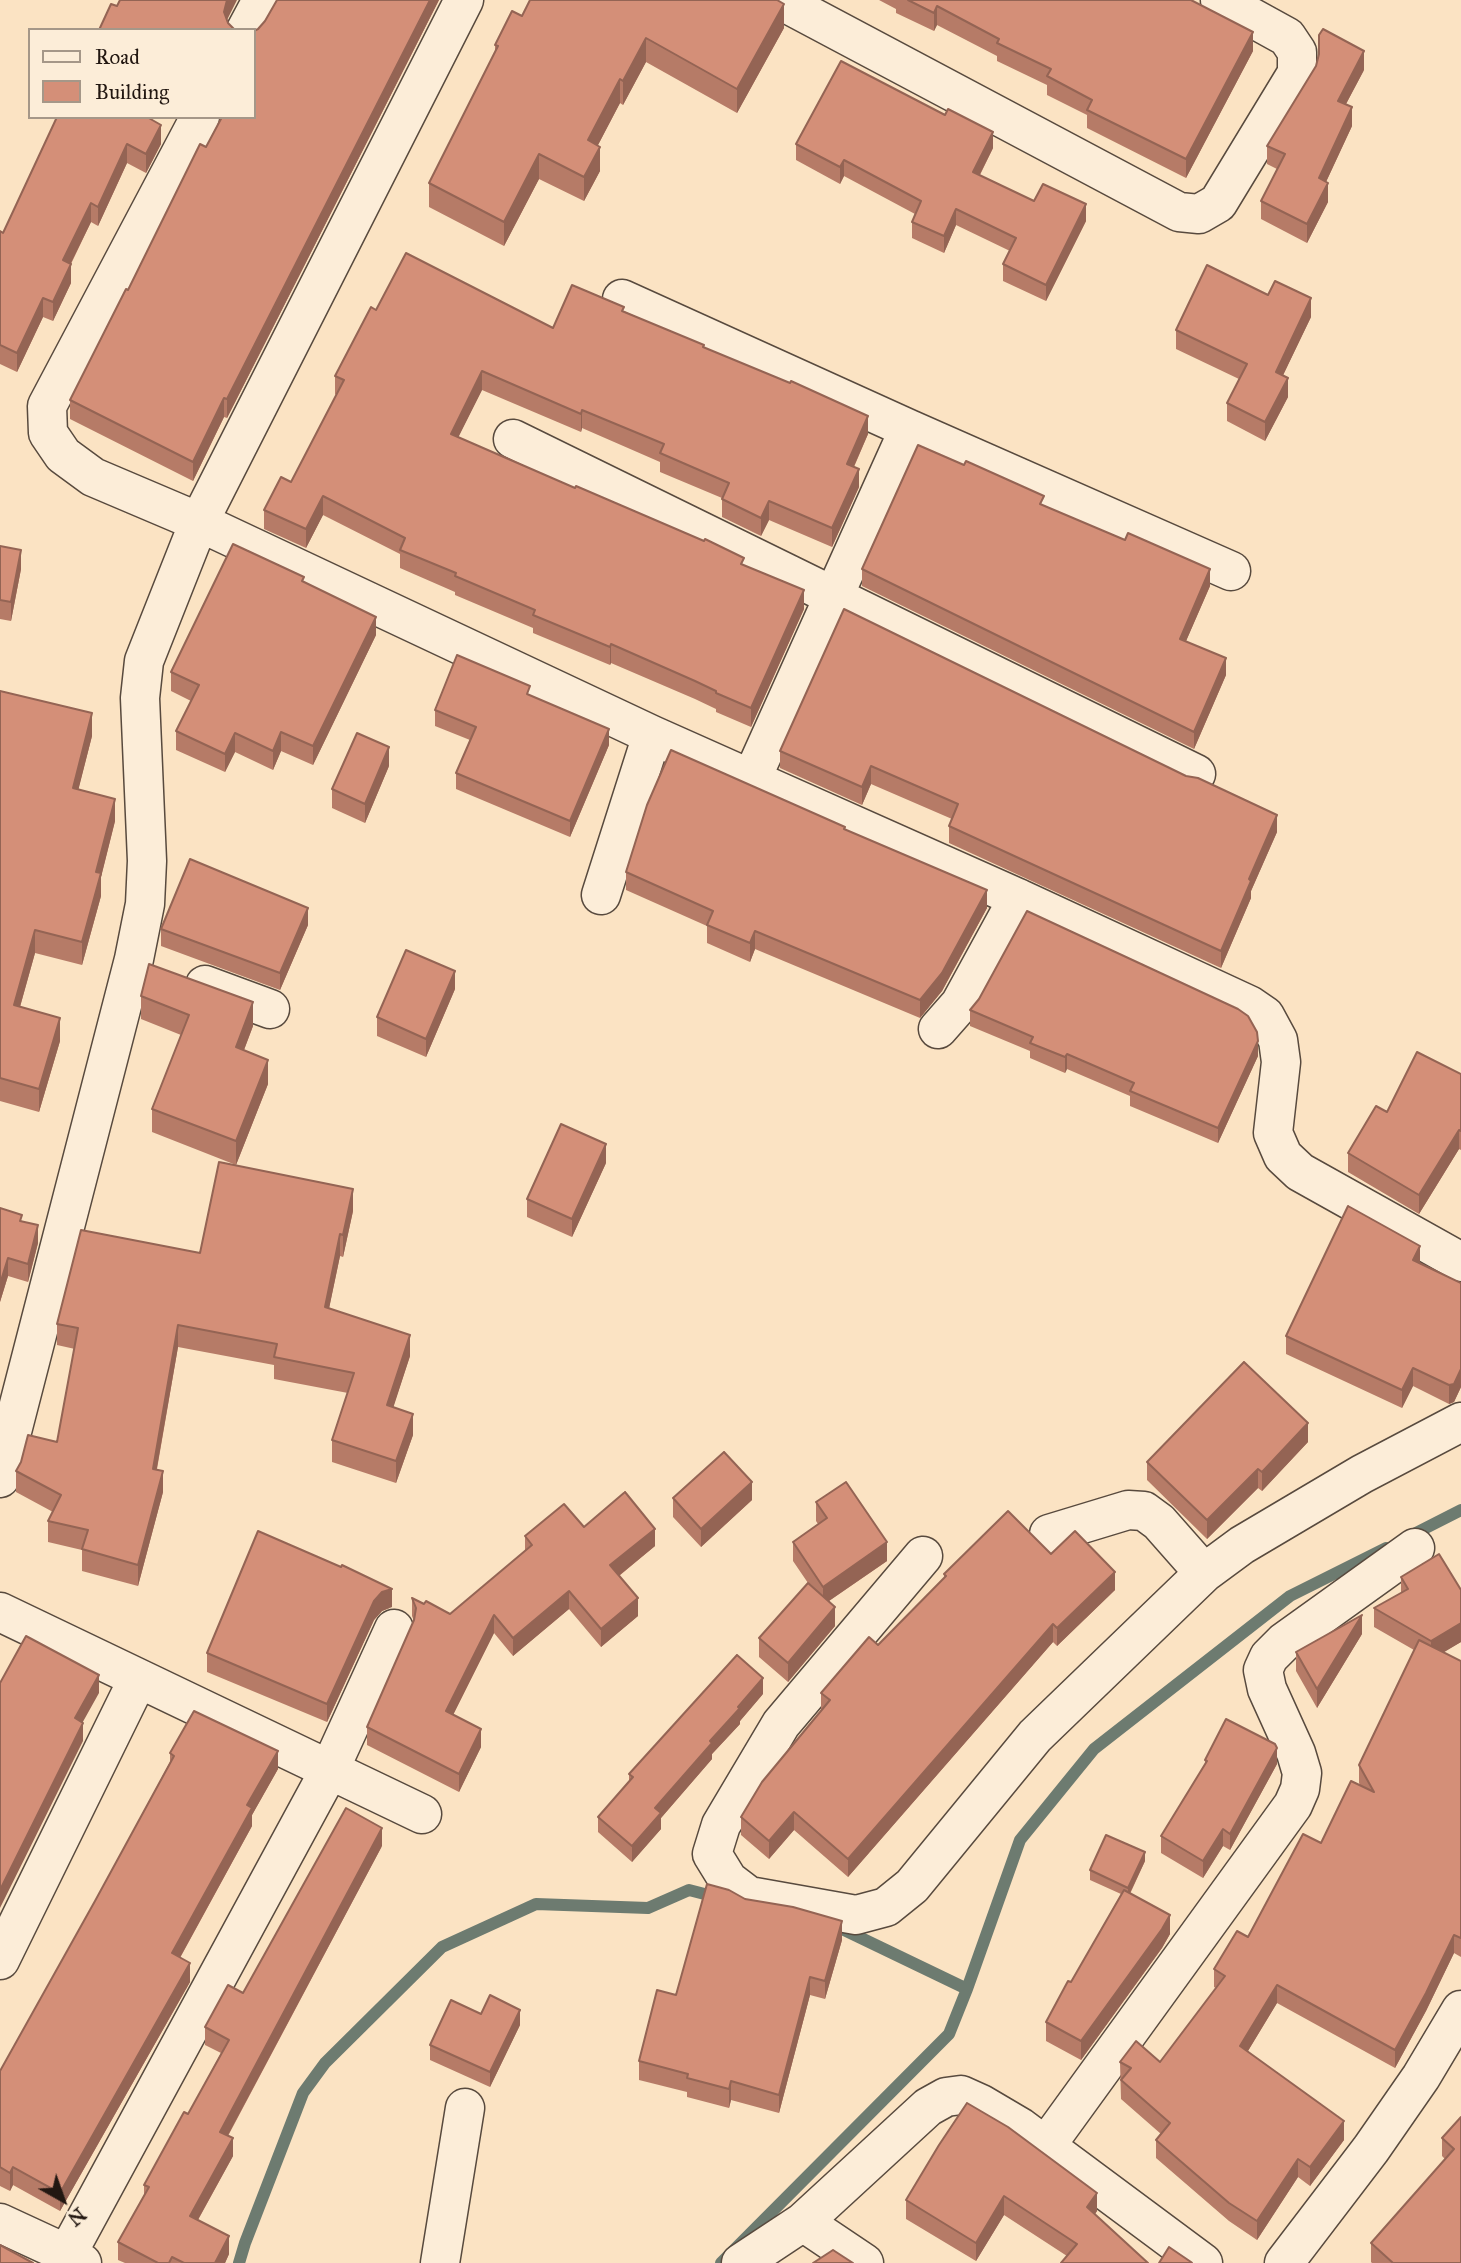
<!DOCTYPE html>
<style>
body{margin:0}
#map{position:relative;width:1461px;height:2263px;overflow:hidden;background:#fbe3c3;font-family:"IM FELL Great Primer",serif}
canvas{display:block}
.legend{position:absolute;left:28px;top:28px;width:228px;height:91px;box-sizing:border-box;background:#fcedd8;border:2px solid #a59788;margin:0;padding:9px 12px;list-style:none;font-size:21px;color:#221711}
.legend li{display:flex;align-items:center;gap:14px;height:35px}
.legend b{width:35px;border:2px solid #a59788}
.north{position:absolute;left:28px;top:2165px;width:70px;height:70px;-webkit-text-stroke:5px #fcedd8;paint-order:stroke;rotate:140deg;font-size:19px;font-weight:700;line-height:28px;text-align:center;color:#221711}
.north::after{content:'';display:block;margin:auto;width:24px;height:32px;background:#221711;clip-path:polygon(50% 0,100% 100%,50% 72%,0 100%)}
</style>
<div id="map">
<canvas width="1461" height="2263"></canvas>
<ul class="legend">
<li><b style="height:9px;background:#fcedd8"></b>Road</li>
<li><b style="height:19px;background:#d48f78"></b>Building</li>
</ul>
<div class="north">N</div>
</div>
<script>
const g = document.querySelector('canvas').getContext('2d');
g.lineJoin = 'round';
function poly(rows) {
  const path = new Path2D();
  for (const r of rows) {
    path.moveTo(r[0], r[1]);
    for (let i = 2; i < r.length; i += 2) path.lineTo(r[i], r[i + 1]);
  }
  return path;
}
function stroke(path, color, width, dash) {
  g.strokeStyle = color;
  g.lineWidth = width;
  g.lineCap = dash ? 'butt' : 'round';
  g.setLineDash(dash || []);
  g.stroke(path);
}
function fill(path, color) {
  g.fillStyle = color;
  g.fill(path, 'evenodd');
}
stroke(poly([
 [1408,1537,1461,1510],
 [836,1926,967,1989,1020,1840,1094,1749,1290,1596,1386,1548],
 [239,2263,245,2243,303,2093,325,2063,442,1947,536,1904,648,1908,689,1890,720,1898],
 [721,2263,949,2034,967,1989]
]), '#6d7b70', 12);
const street = poly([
 [780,0,1179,212,1199,214,1218,203,1297,73,1297,52,1287,37,1220,0],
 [246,30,262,0],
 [200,117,47,406,48,433,63,455,93,477,199,522,652,735,1018,898,1249,1005,1265,1016,1278,1040,1281,1062,1273,1133,1283,1156,1300,1172,1461,1262],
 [622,299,909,429,1231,571],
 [513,439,1196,774],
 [751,780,909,429],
 [601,895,652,735],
 [205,985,270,1009],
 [938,1029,960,1004,1018,898],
 [0,1478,134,959,145,904,147,861,140,698,144,661,199,522,464,0],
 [1049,1534,1128,1510,1144,1511,1159,1522,1204,1573],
 [923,1556,781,1724,721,1825,712,1854,728,1880,749,1896,856,1915,886,1907,912,1886,1035,1736,1204,1573,1242,1545,1362,1474,1461,1422],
 [0,1612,422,1814],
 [0,1960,138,1679],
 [1045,2147,1293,1805,1300,1789,1302,1773,1296,1753,1267,1689,1263,1670,1269,1657,1284,1642,1415,1548],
 [803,2222,864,2263],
 [0,2223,67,2254,82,2263],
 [67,2254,329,1771,394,1629],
 [440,2263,465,2108],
 [741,2263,803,2222,928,2107,946,2097,961,2095,981,2104,1020,2127,1203,2263],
 [1284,2263,1371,2149,1421,2077,1461,2010]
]);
stroke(street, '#584a3e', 41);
stroke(street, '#fcedd8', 38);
fill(poly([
 [277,0,439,0,227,418,224,417,193,481,70,419,70,400,128,290,206,147,254,117,258,29,265,21],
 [879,0,1191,0,1253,51,1186,178,1087,128,1087,115,1047,95,1047,85,997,61,997,56,937,25,934,31,896,13,896,9],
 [522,16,784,28,737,113,646,62,623,105,620,103,598,145,600,171,584,201,539,179,504,246,429,207,429,183,495,52,495,45],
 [1364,70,1346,104,1352,126,1326,182,1328,202,1307,243,1261,219,1261,201,1277,169,1267,164,1267,146],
 [153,117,152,120,161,144,146,173,127,163,98,226,91,222,71,264,71,283,53,321,43,317,17,372,0,364,0,231,3,233],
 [796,144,993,148,980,175,1034,201,1086,221,1046,301,1003,281,1003,264,1010,251,956,225,944,253,912,238,912,222,915,214,844,176,840,184,796,160],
 [376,310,553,328,624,311,704,347,868,434,854,467,859,487,832,547,769,520,761,536,722,517,722,498,660,472,660,462,582,428,581,432,482,390,458,437,744,565,804,609,751,727,716,712,716,709,695,699,611,663,610,665,533,633,533,628,455,595,455,592,400,568,400,554,323,515,306,548,264,529,264,510,291,482,336,395,335,394,335,376],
 [1311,317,1283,375,1288,397,1265,441,1227,421,1227,403,1239,379,1176,349,1176,330],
 [1044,505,1210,586,1186,641,1226,675,1194,749,862,586,862,569],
 [0,546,21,569,11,621,0,619],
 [304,582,376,635,313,765,281,751,273,770,235,752,225,772,176,750,176,731,191,701,171,691,171,672],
 [0,691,92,736,78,790,115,821,101,877,101,896,82,965,35,953,20,1007,60,1041,39,1112,0,1101],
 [530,695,609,745,570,837,456,789,456,773,470,740,435,726,435,710],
 [780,751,1277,832,1251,891,1251,898,1221,968,949,843,949,826,952,819,871,784,862,805,780,768],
 [389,766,365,823,332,808,332,789],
 [845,829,987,908,942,991,920,1018,755,949,750,962,707,943,707,926,626,890,626,872],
 [308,925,280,990,161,946,161,929],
 [455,989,426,1057,377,1036,377,1017],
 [141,996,253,1026,244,1050,268,1084,236,1165,152,1132,152,1109,181,1035,141,1019],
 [970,1010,1258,1056,1218,1143,1130,1106,1130,1096,1067,1069,1065,1073,1030,1058,1030,1051,970,1026],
 [1461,1074,1461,1150,1459,1149,1419,1214,1348,1172,1348,1153,1387,1112],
 [606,1163,572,1237,527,1217,527,1199],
 [0,1208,22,1221,38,1243,28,1282,8,1276,0,1302],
 [353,1211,343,1257,340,1256,329,1308,410,1356,393,1407,413,1435,396,1483,332,1462,332,1440,348,1393,274,1379,274,1365,178,1347,157,1469,163,1492,138,1586,82,1571,82,1550,48,1542,48,1521,53,1512,16,1492,16,1471,57,1442,75,1349,57,1345,57,1324,200,1253],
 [1420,1264,1461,1283,1461,1387,1454,1402,1449,1404,1413,1386,1402,1408,1286,1354,1286,1336],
 [1308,1442,1262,1491,1258,1488,1207,1539,1147,1480,1147,1462],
 [673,1498,752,1500,701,1547,673,1517],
 [816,1502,887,1561,829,1601,835,1626,788,1682,759,1657,759,1638,808,1583,793,1561,793,1542,818,1524,816,1521],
 [584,1527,655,1546,619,1576,638,1616,601,1647,569,1609,513,1656,494,1633,453,1715,481,1747,459,1792,367,1745,367,1727,414,1621,412,1616,412,1598,450,1614,525,1551,525,1536],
 [1051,1554,1115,1590,1057,1646,1053,1642,848,1877,794,1830,769,1859,741,1835,741,1817,821,1711,821,1693,878,1645,944,1578,944,1574],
 [1401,1577,1461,1590,1461,1642,1443,1652,1461,1661,1461,1957,1454,1953,1426,2011,1395,2068,1277,2003,1248,2051,1344,2140,1310,2186,1298,2177,1257,2240,1229,2221,1156,2158,1156,2140,1161,2134,1121,2099,1120,2062,1160,2062,1216,1988,1214,1987,1214,1969,1248,1937,1321,1843,1360,1785,1359,1783,1359,1765,1414,1650,1374,1627,1374,1608,1401,1593],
 [392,1607,382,1611,374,1620,327,1722,207,1672,207,1653],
 [1362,1634,1317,1708,1296,1671,1296,1652],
 [763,1694,740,1721,740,1724,712,1754,712,1759,661,1818,661,1829,632,1862,598,1832,598,1817,629,1781,629,1774],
 [170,1753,278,1769,252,1815,252,1826,180,1958,190,1982,60,2211,13,2185,10,2191,0,2186,0,2071,95,1901,170,1762],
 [1205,1760,1277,1764,1230,1850,1223,1846,1203,1878,1161,1853,1161,1836,1205,1764],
 [382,1846,228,2136,233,2156,198,2220,229,2254,225,2263,125,2263,118,2260,118,2242,144,2195,144,2185,188,2114,221,2053,205,2045,205,2027,243,1993],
 [1145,1861,1130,1894,1170,1934,1162,1948,1081,2060,1046,2041,1046,2022,1071,1982,1121,1894,1090,1880,1090,1870],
 [745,1899,842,1940,825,1999,810,1995,779,2113,731,2100,729,2108,687,2097,687,2092,639,2080,639,2061,676,1995],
 [481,2014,520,2025,490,2087,430,2060,430,2045],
 [1461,2117,1461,2263,1372,2263,1371,2262,1371,2243,1445,2159,1442,2156,1442,2138],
 [939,2145,1097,2211,1095,2214,1148,2263,1067,2256,1004,2215,976,2261,906,2219,906,2200]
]), '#b67b67');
fill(poly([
 [227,0,237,0,227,20,224,12],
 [430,0,439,0,227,418,227,399],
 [784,4,784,28,737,113,737,89],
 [937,6,937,25,934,31,934,13],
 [1253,32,1253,51,1186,178,1186,159],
 [646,38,646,62,623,105,623,81],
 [1364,51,1364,70,1338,119,1338,101],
 [620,79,620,103,588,164,588,140],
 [1352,107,1352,126,1319,197,1319,178],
 [161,125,161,144,146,173,146,154],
 [993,132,993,148,973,188,973,172],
 [127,144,127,163,98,226,98,207],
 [600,147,600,171,584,201,584,177],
 [539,154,539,179,504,246,504,222],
 [844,160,844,176,840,184,840,167],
 [1328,183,1328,202,1307,243,1307,224],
 [91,203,91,222,63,279,63,260],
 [1086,204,1086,221,1046,301,1046,285],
 [956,209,956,225,944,253,944,236],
 [71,264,71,283,53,321,53,302],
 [43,298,43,317,17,372,17,353],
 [1311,298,1311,317,1276,390,1276,372],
 [482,371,482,390,451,452,451,434],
 [1288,378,1288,397,1265,441,1265,422],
 [224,398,224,417,193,481,193,462],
 [582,410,582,428,581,432,581,414],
 [868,416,868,434,847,482,847,464],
 [859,469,859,487,832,547,832,528],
 [323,496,323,515,306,548,306,529],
 [769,501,769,520,761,536,761,518],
 [21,550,21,569,11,621,11,602],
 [1210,569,1210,586,1180,655,1180,639],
 [804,590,804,609,751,727,751,708],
 [376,617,376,635,313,765,313,746],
 [611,644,611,663,610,665,610,647],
 [1226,658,1226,675,1194,749,1194,732],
 [92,713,92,736,73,811,73,788],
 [609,729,609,745,570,837,570,821],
 [281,732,281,751,273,770,273,751],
 [235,733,235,752,225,772,225,754],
 [389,747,389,766,365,823,365,804],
 [871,766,871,784,862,805,862,787],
 [115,799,115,821,101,877,101,896,82,965,82,942,96,872],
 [1277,815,1277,832,1251,891,1251,898,1221,968,1221,951,1249,879],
 [987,890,987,908,942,991,920,1018,920,1000],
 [308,908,308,925,280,990,280,973],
 [35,930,35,953,14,1028,14,1005],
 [755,931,755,949,750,962,750,943],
 [455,971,455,989,426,1057,426,1039],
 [253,1002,253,1026,236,1071,236,1047],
 [60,1018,60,1041,39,1112,39,1089],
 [1258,1041,1258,1056,1218,1143,1218,1128],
 [1067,1054,1067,1069,1065,1073,1065,1057],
 [268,1060,268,1084,236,1165,236,1141],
 [1459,1130,1459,1149,1419,1214,1419,1195],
 [606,1144,606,1163,572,1237,572,1219],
 [353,1189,353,1211,343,1257,343,1235],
 [38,1225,38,1243,28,1282,28,1264],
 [340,1234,340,1256,325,1328,325,1307],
 [1420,1246,1420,1264,1413,1260],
 [8,1258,8,1276,0,1302,0,1284],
 [178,1325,178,1347,153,1490,153,1469],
 [410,1335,410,1356,387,1427,387,1405],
 [1413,1368,1413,1386,1402,1408,1402,1390],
 [1461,1369,1461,1387,1454,1402,1449,1404,1449,1385],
 [413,1414,413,1435,396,1483,396,1461],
 [1308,1423,1308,1442,1262,1491,1262,1472],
 [1258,1469,1258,1488,1207,1539,1207,1520],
 [163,1471,163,1492,138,1586,138,1565],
 [752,1482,752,1500,701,1547,701,1529],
 [655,1529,655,1546,610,1583,610,1565],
 [887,1542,887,1561,823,1605,823,1587],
 [1115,1572,1115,1590,1057,1646,1057,1628],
 [392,1589,392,1607,382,1611,374,1620,327,1722,327,1704,374,1601,382,1592],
 [569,1591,569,1609,513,1656,513,1638],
 [638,1598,638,1616,601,1647,601,1629],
 [835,1607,835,1626,788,1682,788,1663],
 [494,1615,494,1633,446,1729,446,1711],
 [1362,1615,1362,1634,1317,1708,1317,1689],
 [1461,1623,1461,1642,1431,1660,1431,1641],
 [1053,1624,1053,1642,848,1877,848,1859],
 [99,1675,99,1693,75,1736,75,1718],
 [763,1678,763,1694,740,1721,740,1724,712,1754,712,1759,661,1818,661,1829,632,1862,632,1846,655,1808,710,1741],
 [83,1723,83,1741,0,1908,0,1890],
 [481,1729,481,1747,459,1792,459,1774],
 [1277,1748,1277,1764,1230,1850,1230,1834],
 [278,1751,278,1769,252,1815,252,1826,172,1972,172,1953,247,1805],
 [794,1812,794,1830,769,1859,769,1841],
 [382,1828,382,1846,220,2150,220,2132],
 [1223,1829,1223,1846,1203,1878,1203,1861],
 [1145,1852,1145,1861,1128,1897,1128,1888],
 [1170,1915,1170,1934,1162,1948,1081,2060,1081,2041],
 [842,1921,842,1940,825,1999,825,1981],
 [1454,1935,1454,1953,1426,2011,1395,2068,1395,2050],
 [190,1963,190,1982,60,2211,60,2193],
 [810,1977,810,1995,779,2113,779,2095],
 [1277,1985,1277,2003,1240,2064,1240,2046],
 [520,2010,520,2025,490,2087,490,2072],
 [731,2081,731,2100,729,2108,729,2089],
 [1344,2121,1344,2140,1310,2186,1310,2167],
 [233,2138,233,2156,190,2234,190,2216],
 [1298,2159,1298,2177,1257,2240,1257,2221],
 [13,2167,13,2185,10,2191,10,2173],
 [1097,2193,1097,2211,1087,2226,1087,2207],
 [1004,2196,1004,2215,976,2261,976,2243],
 [229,2236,229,2254,225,2263,215,2263]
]), '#946454');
const building = poly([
 [120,0,227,0,224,12,228,23,235,30,99,30,111,4,117,6,120,0],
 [277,0,430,0,227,399,224,398,193,462,70,400,126,289,128,290,200,144,206,147,222,117,254,117,254,31,258,29,265,21,277,0],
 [530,0,777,0,784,4,737,89,646,38,623,81,620,79,588,140,600,147,584,177,539,154,504,222,429,183,498,46,495,45,512,11,522,16,530,0],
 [908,0,1191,0,1253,32,1186,159,1087,110,1092,100,1047,76,1051,69,997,43,999,39,937,6,934,13,908,0],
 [1323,29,1364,51,1338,101,1352,107,1319,178,1328,183,1307,224,1261,201,1285,154,1267,146,1316,66,1319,54,1319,35,1323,29],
 [841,61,945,115,948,109,993,132,973,172,1034,201,1043,184,1086,204,1046,285,1003,264,1016,238,956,209,944,236,912,222,921,201,844,160,840,167,796,144,841,61],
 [57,117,147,117,161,125,146,154,127,144,98,207,91,203,63,260,71,264,53,302,43,298,17,353,0,345,0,231,3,233,57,117],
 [406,253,553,328,572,285,624,307,622,311,704,345,703,347,790,383,791,381,868,416,847,464,859,469,832,528,769,501,761,518,722,499,729,483,660,453,664,444,582,410,581,414,482,371,451,434,575,488,576,486,704,541,705,539,744,558,741,564,804,590,751,708,716,693,716,691,695,681,611,644,610,647,533,615,535,610,455,576,456,573,400,550,405,538,323,496,306,529,264,510,281,477,291,482,344,380,335,376,371,307,376,310,406,253],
 [1207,265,1268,295,1275,281,1311,298,1276,372,1288,378,1265,422,1227,403,1247,364,1176,330,1207,265],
 [918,445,964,465,966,461,1044,496,1040,504,1125,540,1128,533,1210,569,1180,639,1226,658,1194,732,862,569,918,445],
 [233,544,304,577,302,581,376,617,313,746,281,732,273,751,235,733,225,754,176,731,199,685,171,672,233,544],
 [0,546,21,550,11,602,0,600,0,546],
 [844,609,1186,776,1198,778,1277,815,1249,879,1251,881,1221,951,949,826,958,804,871,766,862,787,780,751,844,609],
 [457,655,530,686,527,694,609,729,570,821,456,773,476,727,435,710,457,655],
 [0,691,92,713,73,788,115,799,96,872,101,873,82,942,35,930,14,1005,60,1018,39,1089,0,1078,0,691],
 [357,733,389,747,365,804,332,789,357,733],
 [671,750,845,827,844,829,987,890,942,973,920,1000,755,931,750,943,707,925,713,911,626,872,647,805,671,750],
 [190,859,308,908,280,973,161,929,190,859],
 [1027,911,1238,1009,1248,1016,1257,1032,1258,1041,1218,1128,1130,1091,1134,1083,1067,1054,1065,1057,1030,1043,1033,1037,970,1010,979,999,1027,911],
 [406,950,455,971,426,1039,377,1017,406,950],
 [149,964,253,1002,236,1047,268,1060,236,1141,152,1109,189,1015,141,996,149,964],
 [1417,1052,1461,1074,1461,1131,1459,1130,1419,1195,1348,1153,1376,1106,1387,1112,1417,1052],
 [561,1124,606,1144,572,1219,527,1199,561,1124],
 [219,1162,353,1189,343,1235,340,1234,325,1307,410,1335,387,1405,413,1414,396,1461,332,1440,354,1373,274,1357,277,1344,178,1325,153,1469,163,1471,138,1565,82,1549,88,1530,48,1521,61,1495,16,1471,21,1462,28,1435,57,1442,78,1328,57,1324,81,1230,200,1253,219,1162],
 [1348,1206,1420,1246,1413,1260,1461,1283,1461,1369,1454,1384,1449,1385,1413,1368,1402,1390,1286,1336,1348,1206],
 [0,1208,22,1215,20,1221,38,1225,28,1264,8,1258,0,1284,0,1208],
 [1244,1362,1308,1423,1262,1472,1258,1469,1207,1520,1147,1462,1244,1362],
 [724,1452,752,1482,701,1529,673,1498,724,1452],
 [846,1482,887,1542,823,1587,793,1542,827,1518,816,1502,846,1482],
 [625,1492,655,1529,610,1565,638,1598,601,1629,569,1591,513,1638,494,1615,446,1711,481,1729,459,1774,367,1727,414,1620,416,1608,412,1598,424,1604,426,1601,450,1614,532,1545,525,1536,564,1504,584,1527,625,1492],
 [1008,1511,1051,1554,1075,1531,1115,1572,1057,1628,1053,1624,848,1859,794,1812,769,1841,741,1817,762,1782,830,1700,821,1693,869,1637,878,1645,946,1576,944,1574,1008,1511],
 [258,1531,341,1567,342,1565,392,1589,382,1592,374,1601,327,1704,207,1653,258,1531],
 [1439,1554,1461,1590,1461,1623,1431,1641,1374,1608,1408,1589,1401,1577,1439,1554],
 [808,1583,835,1607,788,1663,759,1638,808,1583],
 [1362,1615,1317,1689,1296,1652,1362,1615],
 [26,1636,99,1675,75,1718,83,1723,0,1890,0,1683,26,1636],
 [1419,1640,1461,1661,1461,1938,1454,1935,1426,1993,1395,2050,1277,1985,1240,2046,1344,2121,1310,2167,1298,2159,1257,2221,1229,2203,1156,2140,1170,2123,1121,2080,1131,2068,1120,2062,1136,2041,1160,2062,1225,1976,1214,1969,1237,1931,1248,1937,1303,1834,1321,1843,1351,1781,1374,1792,1359,1765,1419,1640],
 [737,1655,763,1678,738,1707,740,1708,710,1741,712,1743,655,1808,661,1813,632,1846,598,1817,633,1777,629,1774,737,1655],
 [194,1711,278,1751,247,1805,252,1808,172,1953,190,1963,60,2193,13,2167,10,2173,0,2167,0,2071,95,1901,174,1756,170,1753,194,1711],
 [1226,1719,1275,1744,1277,1748,1230,1834,1223,1829,1203,1861,1161,1836,1207,1761,1205,1760,1226,1719],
 [346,1808,382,1828,220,2132,233,2138,190,2216,229,2236,215,2263,184,2263,172,2257,169,2263,158,2263,118,2242,149,2187,144,2185,184,2112,188,2114,229,2040,205,2027,228,1985,243,1993,346,1808],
 [1106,1835,1145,1852,1128,1888,1090,1870,1106,1835],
 [707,1884,729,1890,745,1899,793,1907,842,1921,825,1981,810,1977,779,2095,731,2081,729,2089,687,2078,688,2074,639,2061,657,1990,676,1995,707,1884],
 [1124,1890,1170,1915,1162,1929,1081,2041,1046,2022,1068,1981,1071,1982,1124,1890],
 [490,1995,520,2010,490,2072,430,2045,451,2000,481,2014,490,1995],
 [967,2103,1008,2127,1097,2193,1087,2207,1148,2263,1061,2263,1077,2244,1004,2196,976,2243,906,2200,939,2145,967,2103],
 [1461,2117,1461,2263,1393,2263,1371,2243,1454,2149,1442,2138,1461,2117],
 [0,2245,33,2263,0,2263,0,2245],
 [1169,2247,1191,2262,1192,2263,1159,2263,1169,2247],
 [833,2250,853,2263,813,2263,833,2250]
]);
fill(building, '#d48f78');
stroke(building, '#946454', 2);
</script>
